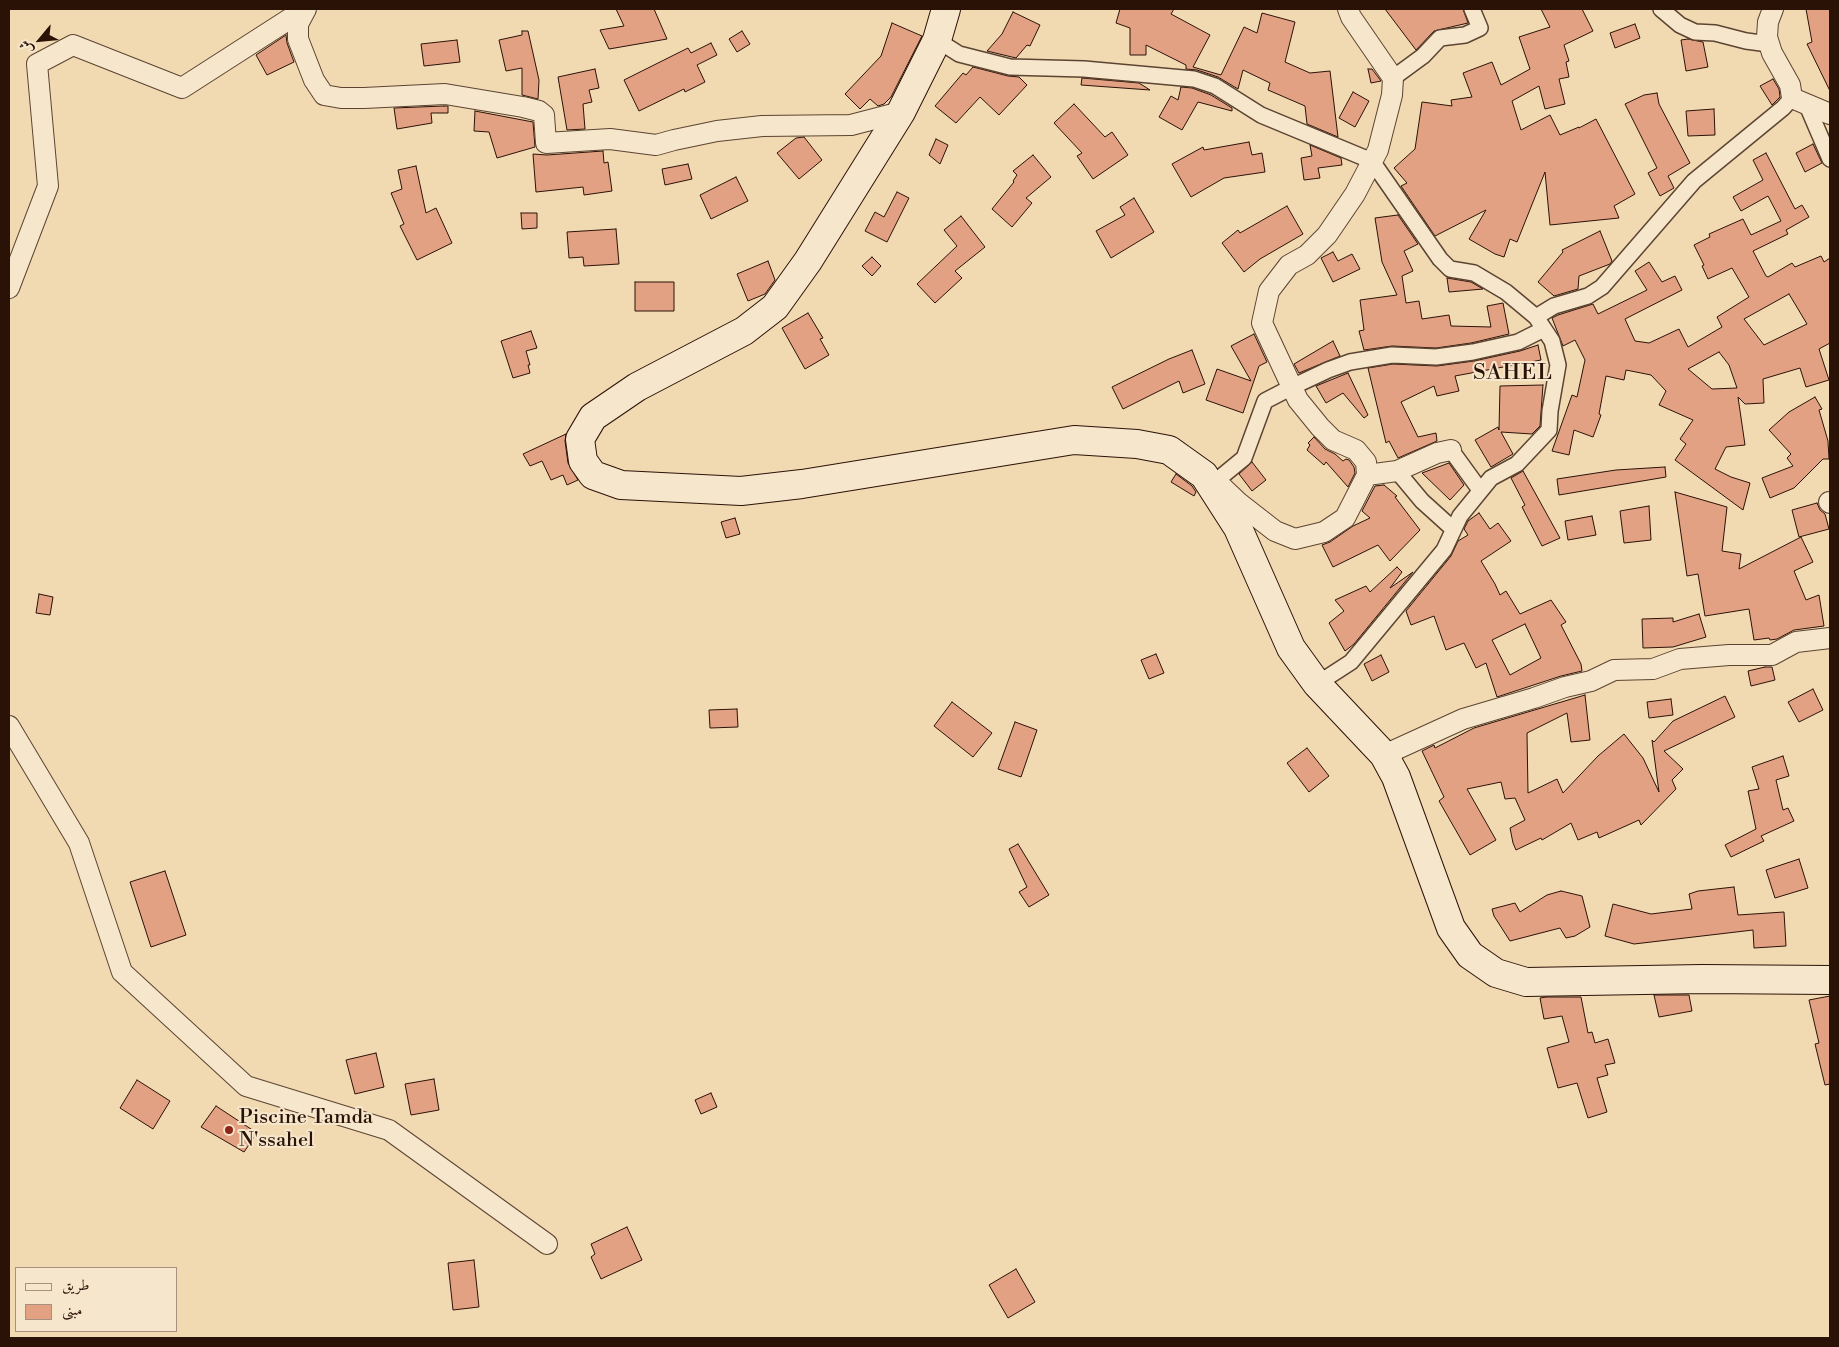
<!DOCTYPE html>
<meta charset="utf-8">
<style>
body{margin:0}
#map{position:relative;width:1839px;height:1347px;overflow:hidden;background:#f1d9b1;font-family:"Libre Bodoni",Amiri,serif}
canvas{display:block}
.frame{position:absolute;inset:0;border:10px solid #2b1207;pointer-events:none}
.legend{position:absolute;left:15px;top:1267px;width:162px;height:65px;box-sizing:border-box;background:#f6e6cc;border:1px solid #a5917d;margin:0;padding:6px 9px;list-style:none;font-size:15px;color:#2b1207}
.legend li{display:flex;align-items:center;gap:10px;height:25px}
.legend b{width:25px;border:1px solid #a5917d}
.north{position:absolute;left:15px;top:15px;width:50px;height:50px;-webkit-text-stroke:4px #f6e6cc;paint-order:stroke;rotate:242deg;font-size:14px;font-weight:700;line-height:20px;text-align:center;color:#2b1207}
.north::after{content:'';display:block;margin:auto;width:18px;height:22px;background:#2b1207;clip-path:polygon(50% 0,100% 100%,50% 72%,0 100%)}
</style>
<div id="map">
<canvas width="1839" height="1347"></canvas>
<div class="frame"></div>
<ul class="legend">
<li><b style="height:6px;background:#f6e6cc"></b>طريق</li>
<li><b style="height:14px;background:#e3a184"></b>مبنى</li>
</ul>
<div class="north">ش</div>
</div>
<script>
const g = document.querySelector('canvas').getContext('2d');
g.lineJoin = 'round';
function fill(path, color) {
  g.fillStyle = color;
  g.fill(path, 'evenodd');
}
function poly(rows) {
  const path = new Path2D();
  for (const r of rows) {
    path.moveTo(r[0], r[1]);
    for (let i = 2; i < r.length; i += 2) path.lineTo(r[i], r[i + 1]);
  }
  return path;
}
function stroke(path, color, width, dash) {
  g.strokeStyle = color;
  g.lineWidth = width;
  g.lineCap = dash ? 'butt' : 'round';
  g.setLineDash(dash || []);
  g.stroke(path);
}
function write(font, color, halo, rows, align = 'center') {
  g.font = font + ' "Libre Bodoni",serif';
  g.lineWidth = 4;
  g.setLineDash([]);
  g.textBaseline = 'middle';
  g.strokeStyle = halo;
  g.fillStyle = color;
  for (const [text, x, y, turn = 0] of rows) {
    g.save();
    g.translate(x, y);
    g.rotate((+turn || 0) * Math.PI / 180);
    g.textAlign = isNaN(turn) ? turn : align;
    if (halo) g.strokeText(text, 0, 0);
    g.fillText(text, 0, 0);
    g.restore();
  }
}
const building = poly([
 [616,9,654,9,667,39,609,49,600,30,624,26,616,9],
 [1120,9,1174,9,1171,14,1210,35,1193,67,1221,75,1244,27,1257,33,1262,13,1295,22,1285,62,1310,73,1330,71,1338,137,1307,124,1305,106,1268,90,1270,83,1243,70,1238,89,1218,77,1197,70,1186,69,1186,65,1146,45,1146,55,1130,55,1130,28,1116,23,1120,9],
 [1385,9,1463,9,1468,23,1434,31,1416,50,1385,9],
 [1541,9,1582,9,1593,31,1564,45,1569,61,1566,62,1569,77,1559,79,1565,104,1545,109,1539,86,1512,101,1521,130,1550,115,1560,135,1579,127,1579,128,1596,119,1635,194,1614,206,1619,218,1550,225,1545,172,1517,242,1510,239,1504,257,1495,254,1469,239,1486,210,1435,236,1401,186,1407,183,1394,168,1415,149,1422,102,1452,106,1451,100,1472,97,1463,73,1492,62,1501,85,1530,69,1519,37,1550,27,1541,9],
 [1806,9,1830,9,1830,91,1807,44,1812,42,1806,9],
 [1013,12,1040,25,1030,46,1027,45,1016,58,987,51,1002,34,1013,12],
 [892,23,922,36,891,97,884,104,878,106,870,99,860,109,845,94,881,56,892,23],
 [1635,24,1640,38,1615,48,1610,33,1635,24],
 [522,31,528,31,539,80,538,99,522,95,522,68,506,71,499,40,522,35,522,31],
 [742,31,750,44,737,52,729,39,742,31],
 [286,35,287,43,294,62,267,75,256,55,286,35],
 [1688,39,1703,42,1708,67,1686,71,1681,40,1688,39],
 [457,40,460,62,424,66,421,44,457,40],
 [711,43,717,55,697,65,705,82,685,92,684,89,639,111,624,80,688,48,691,53,711,43],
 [973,67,1008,76,1019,77,1027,85,999,115,980,97,956,123,935,106,963,73,966,75,973,67],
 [595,69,599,88,589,90,592,102,583,104,585,129,567,130,558,77,595,69],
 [1368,69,1372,69,1381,81,1371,83,1368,69],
 [1082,78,1139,83,1150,90,1081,85,1082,78],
 [1773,79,1779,89,1780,97,1772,105,1760,86,1773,79],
 [1181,87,1192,88,1211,95,1232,108,1232,111,1198,102,1182,130,1159,117,1171,96,1178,100,1181,87],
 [1353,92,1369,101,1355,127,1339,118,1353,92],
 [1657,93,1659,104,1690,163,1668,176,1674,188,1660,196,1648,173,1657,168,1625,104,1644,95,1657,93],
 [1074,104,1105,137,1112,132,1128,155,1093,179,1077,156,1082,153,1054,123,1074,104],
 [444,106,448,106,448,113,431,113,432,123,397,129,394,108,444,106],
 [1714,109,1715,135,1688,136,1686,111,1714,109],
 [475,111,533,122,535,147,497,158,489,132,474,131,475,111],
 [804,137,822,160,799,179,777,153,796,138,804,137],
 [936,139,948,145,940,164,929,155,936,139],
 [1249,142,1252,155,1262,153,1265,172,1224,178,1191,197,1172,164,1203,147,1204,150,1249,142],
 [1813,144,1822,163,1805,172,1796,153,1813,144],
 [1310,145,1341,158,1342,165,1318,168,1320,178,1304,180,1301,158,1312,156,1310,145],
 [603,151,604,163,608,162,612,191,584,195,583,187,536,192,533,154,547,155,603,151],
 [1766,153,1795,209,1802,205,1809,217,1786,230,1788,234,1753,251,1766,276,1768,277,1792,263,1795,267,1821,256,1824,262,1830,258,1830,343,1819,349,1829,380,1806,387,1800,368,1763,379,1764,403,1745,404,1738,397,1745,445,1726,447,1715,469,1731,477,1750,483,1743,510,1675,460,1686,444,1680,439,1693,420,1659,405,1666,391,1651,375,1626,370,1624,380,1606,376,1599,414,1601,415,1593,437,1574,430,1569,455,1552,451,1572,395,1577,397,1585,360,1575,340,1563,346,1552,318,1558,315,1593,304,1598,314,1647,290,1635,271,1649,262,1662,282,1675,276,1682,290,1625,319,1635,341,1649,343,1679,329,1688,347,1722,327,1717,317,1749,297,1732,268,1708,279,1702,266,1704,265,1694,245,1710,237,1709,234,1743,219,1751,235,1781,221,1768,196,1741,211,1733,197,1763,180,1753,160,1766,153],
 [1789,294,1807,324,1764,345,1744,319,1789,294],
 [1719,352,1729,365,1737,388,1712,389,1688,369,1719,352],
 [1033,155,1051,177,1026,198,1032,203,1012,227,992,209,1014,182,1013,181,1017,175,1013,171,1033,155],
 [688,164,692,179,665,185,662,169,688,164],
 [416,166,426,213,436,208,452,243,417,260,400,226,404,224,391,193,402,189,398,170,416,166],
 [736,177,748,201,711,219,700,195,736,177],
 [897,192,909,198,887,242,865,231,875,212,884,217,897,192],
 [1134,198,1154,232,1111,258,1096,231,1125,215,1120,207,1134,198],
 [1287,206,1303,234,1260,259,1244,272,1222,243,1238,230,1240,233,1287,206],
 [521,213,537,213,537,228,522,229,521,213],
 [1398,215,1418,244,1404,251,1413,271,1402,276,1406,303,1419,301,1422,319,1449,315,1451,326,1491,327,1487,306,1503,303,1509,334,1471,343,1436,348,1392,346,1364,350,1359,331,1364,330,1360,300,1397,295,1382,262,1375,218,1398,215],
 [961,216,985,247,955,271,962,278,935,303,917,284,957,246,944,230,961,216],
 [616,229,619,264,584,266,583,257,569,258,567,232,616,229],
 [1600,231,1612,261,1610,264,1579,276,1578,289,1554,296,1538,282,1563,252,1562,250,1600,231],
 [1333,252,1338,261,1352,254,1360,269,1333,282,1321,258,1333,252],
 [872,257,881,266,872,276,862,266,872,257],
 [768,261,775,280,765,294,748,301,737,274,768,261],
 [1447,278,1471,282,1483,289,1449,292,1447,278],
 [635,282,674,282,674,311,635,311,635,282],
 [808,313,823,338,820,339,829,355,805,369,782,328,808,313],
 [531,331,537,348,526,351,530,365,528,365,530,373,513,378,501,341,531,331],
 [1254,334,1267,362,1259,366,1243,413,1206,400,1217,369,1251,381,1231,346,1254,334],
 [1333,341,1340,356,1299,373,1294,364,1333,341],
 [1538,345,1541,360,1455,376,1459,391,1437,396,1434,386,1401,402,1418,437,1436,433,1437,441,1398,458,1389,441,1386,443,1368,368,1393,364,1437,366,1474,361,1520,351,1538,345],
 [1192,350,1205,384,1183,393,1179,381,1123,409,1112,387,1169,359,1192,350],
 [1348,373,1368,415,1364,418,1343,393,1326,403,1316,386,1348,373],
 [1543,385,1540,426,1532,434,1501,432,1513,454,1491,467,1475,440,1498,427,1499,430,1500,386,1543,385],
 [1815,397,1822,409,1819,410,1828,441,1829,459,1823,459,1794,488,1770,498,1762,478,1793,466,1787,458,1791,454,1769,430,1789,412,1815,397],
 [566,434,565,441,568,463,578,480,567,485,563,475,551,480,542,461,530,466,523,454,566,434],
 [1314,437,1325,449,1335,454,1343,461,1346,459,1349,460,1354,467,1355,473,1348,487,1326,462,1324,465,1307,450,1310,445,1308,443,1314,437],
 [1252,462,1266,480,1252,491,1239,474,1252,462],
 [1449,463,1464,485,1450,500,1422,473,1449,463],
 [1665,467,1666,477,1559,495,1557,479,1616,470,1665,467],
 [1523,471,1560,538,1542,546,1522,507,1525,505,1511,478,1523,471],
 [1176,474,1192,486,1196,492,1194,496,1171,482,1176,474],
 [1384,485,1397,496,1395,497,1420,530,1390,561,1378,545,1333,567,1322,545,1330,542,1353,526,1370,518,1362,511,1375,486,1384,485],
 [1675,492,1727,507,1722,551,1741,554,1739,569,1801,537,1813,562,1794,571,1806,600,1819,595,1824,626,1794,630,1777,639,1770,640,1769,638,1754,640,1749,609,1705,616,1698,574,1687,576,1675,492],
 [1817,503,1820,510,1825,514,1829,529,1799,537,1792,510,1817,503],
 [1649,506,1651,540,1624,543,1620,511,1649,506],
 [1479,513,1490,529,1498,523,1511,541,1481,561,1495,584,1500,595,1506,591,1520,614,1551,600,1566,622,1561,625,1581,664,1582,671,1561,676,1497,697,1486,663,1476,668,1464,643,1446,650,1434,616,1411,625,1406,611,1451,556,1458,541,1468,535,1464,529,1468,521,1479,513],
 [1525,624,1541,658,1510,675,1492,640,1525,624],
 [1592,516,1596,535,1568,540,1565,521,1592,516],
 [735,518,740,534,726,538,721,522,735,518],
 [1397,567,1402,572,1390,588,1413,572,1354,644,1345,651,1329,623,1344,611,1335,600,1366,586,1370,592,1397,567],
 [39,594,53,597,50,615,36,613,39,594],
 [1699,614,1706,637,1673,647,1643,648,1642,619,1673,618,1673,622,1699,614],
 [1156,654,1164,673,1149,679,1141,660,1156,654],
 [1381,655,1389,672,1372,681,1364,664,1381,655],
 [1765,667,1772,667,1775,680,1751,686,1748,671,1765,667],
 [1813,689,1823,710,1799,722,1788,702,1813,689],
 [1585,695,1590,740,1571,742,1567,713,1527,733,1528,793,1557,779,1563,793,1598,756,1624,734,1643,758,1659,792,1652,740,1654,742,1673,721,1725,696,1735,717,1664,751,1683,769,1672,780,1676,789,1641,825,1639,820,1599,838,1597,832,1578,840,1571,823,1542,840,1541,838,1516,850,1513,843,1510,828,1525,820,1515,798,1505,799,1501,782,1467,789,1496,840,1470,855,1439,801,1444,797,1422,751,1434,745,1435,748,1474,728,1585,695],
 [1671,699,1673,715,1649,718,1647,702,1671,699],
 [952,702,992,733,973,757,934,726,952,702],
 [737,709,738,727,710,728,709,710,737,709],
 [1015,722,1037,730,1021,777,998,769,1015,722],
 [1307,748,1329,776,1309,792,1287,763,1307,748],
 [1783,756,1789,776,1776,780,1783,810,1788,808,1794,821,1761,836,1764,841,1731,857,1725,845,1756,829,1748,791,1759,789,1752,767,1783,756],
 [1018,844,1049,895,1029,907,1019,892,1027,887,1009,849,1018,844],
 [1799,859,1808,888,1775,898,1766,870,1799,859],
 [165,871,186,935,151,947,130,882,165,871],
 [1734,887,1738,915,1784,912,1786,946,1754,948,1753,930,1634,944,1605,936,1613,904,1651,914,1692,909,1689,894,1698,891,1734,887],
 [1561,891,1582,896,1590,927,1575,936,1566,938,1560,928,1510,941,1494,916,1492,909,1515,903,1520,912,1547,895,1561,891],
 [1654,995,1689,995,1692,1011,1659,1017,1654,995],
 [1830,996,1830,1084,1825,1085,1815,1044,1819,1043,1809,1000,1830,996],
 [1546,997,1581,997,1588,1033,1592,1032,1595,1043,1608,1039,1615,1063,1605,1065,1608,1075,1597,1078,1607,1112,1588,1118,1577,1083,1558,1088,1547,1048,1569,1042,1562,1016,1544,1019,1540,998,1546,997],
 [376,1053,384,1087,355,1094,346,1060,376,1053],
 [434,1079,439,1110,411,1115,405,1084,434,1079],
 [137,1080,170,1101,153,1129,120,1108,137,1080],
 [711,1093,717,1107,701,1114,695,1100,711,1093],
 [216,1106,257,1133,244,1152,201,1127,216,1106],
 [627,1227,642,1260,601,1279,591,1257,595,1254,591,1244,627,1227],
 [474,1260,479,1307,453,1310,448,1263,474,1260],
 [1016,1269,1035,1302,1008,1318,989,1285,1016,1269]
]);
fill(building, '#e3a184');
stroke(building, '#2b1207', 1);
const pedestrian = poly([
 [1661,9,1680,25,1695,32,1715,33,1746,41,1769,44],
 [937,40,959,54,1010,67,1084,69,1194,79,1215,86,1261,115,1372,161,1440,259,1450,269,1474,273,1506,292,1536,317,1552,341,1558,365,1550,411,1549,430,1517,464,1491,478,1460,516,1444,550,1351,662,1317,684],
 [1393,78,1423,56,1440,38,1465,35,1480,28,1472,9],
 [1806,103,1830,159],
 [1536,317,1554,306,1588,296,1602,287,1694,181,1783,108,1792,98],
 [1451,450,1480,490],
 [1397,471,1422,501,1453,529],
 [1216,481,1244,458,1265,401,1292,387,1328,370,1350,362,1392,355,1436,357,1473,352,1518,342,1544,329]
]);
const minor = poly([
 [306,9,298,24,298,39,314,80,324,95,341,98,364,98,445,94,523,107,539,111,544,115,546,143,610,139,656,145,674,140,717,131,762,126,851,125,901,112],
 [1773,9,1768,22,1767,37,1772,53,1790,85,1792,98,1830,114],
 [9,288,48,186,37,64,73,45,182,88,305,9],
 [1367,475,1397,471,1437,453,1451,450],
 [1219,484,1239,503,1275,531,1295,539,1324,532,1345,518,1367,475,1366,462,1356,450,1333,440,1320,427,1298,400,1262,323,1269,291,1289,265,1307,255,1327,235,1355,194,1378,150,1392,95,1393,78,1351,17,1348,9],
 [1829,502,1830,503],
 [9,726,79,843,122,972,246,1086,389,1130,547,1244],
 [1384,755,1463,719,1534,698,1565,687,1591,681,1614,670,1653,669,1680,659,1729,655,1772,655,1796,642,1830,638]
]);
const secondary = poly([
 [946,9,937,40,901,112,808,261,775,307,744,331,637,387,593,417,580,439,583,461,593,475,621,485,741,491,802,484,1074,440,1137,444,1169,450,1204,475,1238,528,1291,648,1317,684,1384,755,1396,777,1451,928,1470,955,1496,973,1526,982,1702,979,1830,980]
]);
stroke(pedestrian, '#5c4432', 18);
stroke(minor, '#5c4432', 22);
stroke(secondary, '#2b1207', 30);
stroke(pedestrian, '#f6e6cc', 15);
stroke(minor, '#f6e6cc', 20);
stroke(secondary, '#f6e6cc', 28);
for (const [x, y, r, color] of [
 [229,1130,5,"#8f2418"]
]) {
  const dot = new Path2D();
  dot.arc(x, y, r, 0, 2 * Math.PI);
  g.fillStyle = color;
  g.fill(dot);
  stroke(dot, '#f6e6cc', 2);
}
write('20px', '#2b1207', '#f6e6cc', [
 ["Piscine Tamda",239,1118],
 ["N'ssahel",239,1141]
], 'left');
g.letterSpacing = '1px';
write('22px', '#2b1207', '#f6e6cc', [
 ["SAHEL",1513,374]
]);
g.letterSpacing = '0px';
</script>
